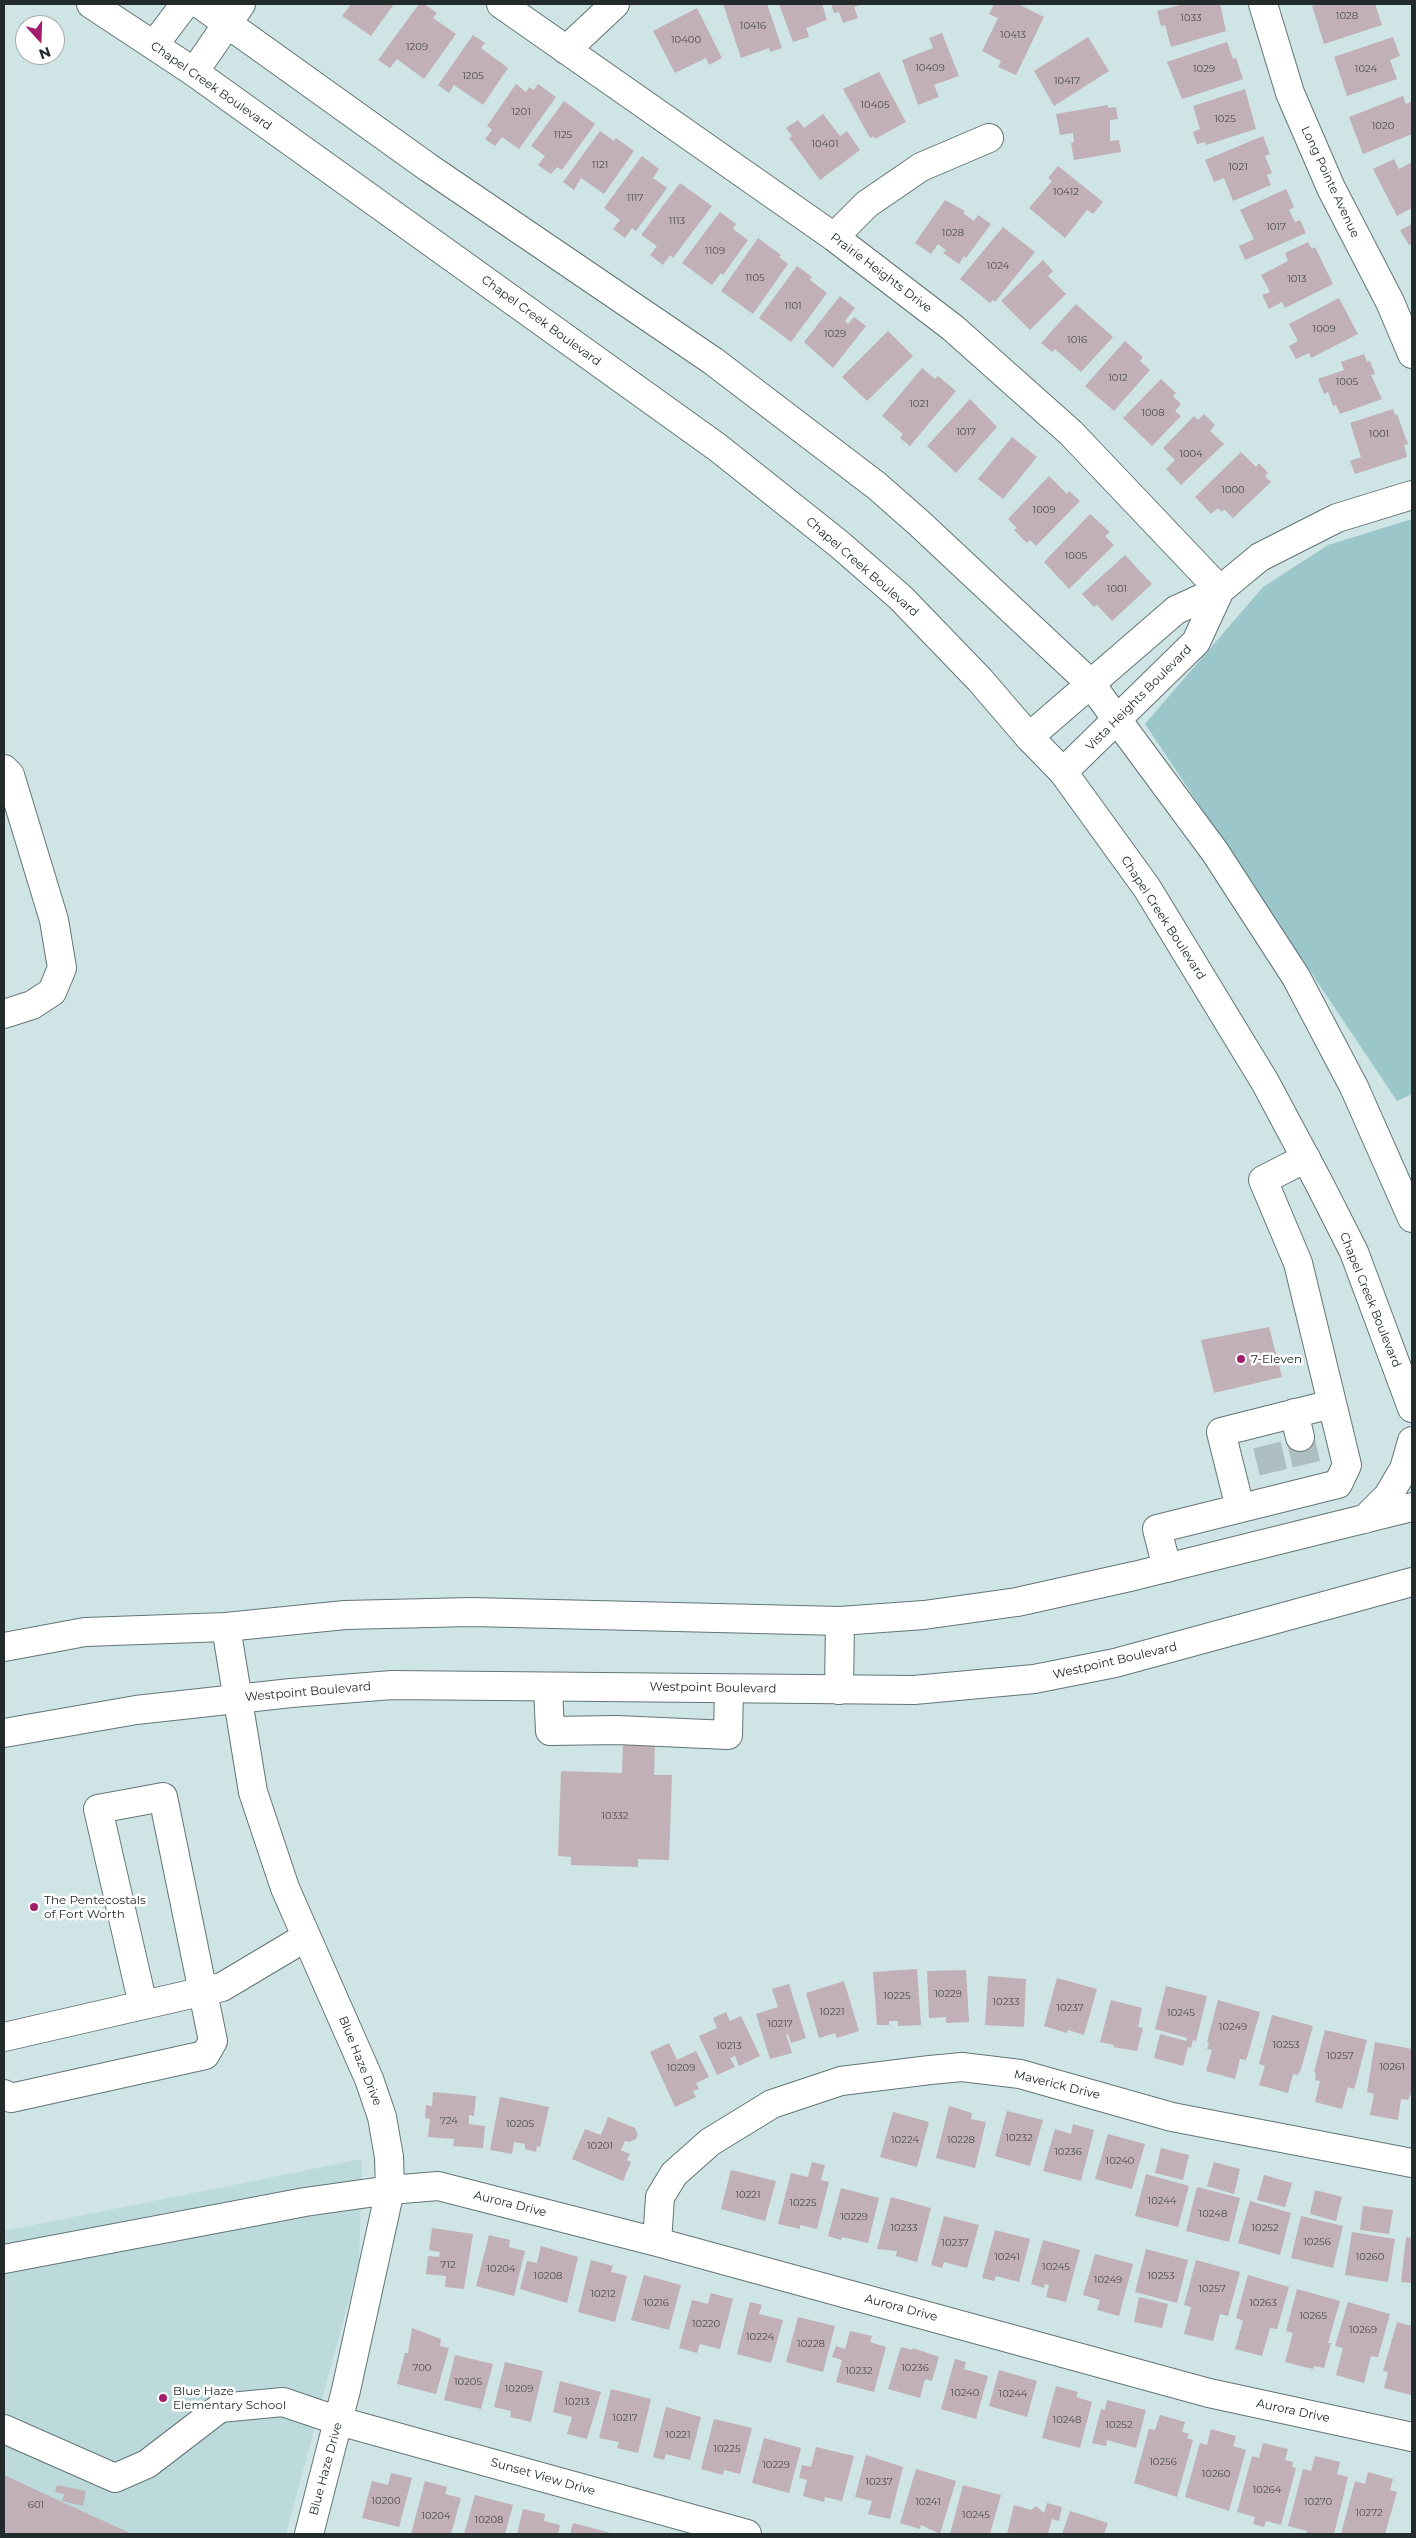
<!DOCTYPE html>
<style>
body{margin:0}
#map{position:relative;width:1416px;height:2538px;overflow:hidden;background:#cfe4e5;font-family:Montserrat,sans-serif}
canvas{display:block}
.frame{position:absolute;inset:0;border:5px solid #232a2b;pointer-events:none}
.north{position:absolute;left:15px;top:15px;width:50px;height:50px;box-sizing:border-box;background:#fff;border:1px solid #a7aaaa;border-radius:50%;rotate:160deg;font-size:14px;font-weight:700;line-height:20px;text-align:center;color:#232a2b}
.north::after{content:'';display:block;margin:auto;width:18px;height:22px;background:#a21d6b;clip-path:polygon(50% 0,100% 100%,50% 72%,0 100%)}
</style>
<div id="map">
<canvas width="1416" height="2538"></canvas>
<div class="frame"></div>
<div class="north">N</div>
</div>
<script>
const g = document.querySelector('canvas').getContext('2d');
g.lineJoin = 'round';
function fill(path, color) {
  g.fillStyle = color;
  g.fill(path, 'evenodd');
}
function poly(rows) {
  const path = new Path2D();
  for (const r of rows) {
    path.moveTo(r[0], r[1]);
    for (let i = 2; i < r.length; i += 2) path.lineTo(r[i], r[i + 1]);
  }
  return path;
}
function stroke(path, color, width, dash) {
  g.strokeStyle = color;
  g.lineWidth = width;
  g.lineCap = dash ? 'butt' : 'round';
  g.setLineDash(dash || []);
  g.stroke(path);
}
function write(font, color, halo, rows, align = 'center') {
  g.font = font + ' Montserrat,sans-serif';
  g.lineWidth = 5;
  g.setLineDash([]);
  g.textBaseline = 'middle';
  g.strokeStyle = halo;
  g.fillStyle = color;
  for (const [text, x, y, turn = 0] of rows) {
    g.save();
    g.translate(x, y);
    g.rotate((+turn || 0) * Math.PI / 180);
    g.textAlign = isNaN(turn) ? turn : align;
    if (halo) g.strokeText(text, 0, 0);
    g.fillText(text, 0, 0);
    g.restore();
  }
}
fill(poly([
 [362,2159,359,2262,286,2534,4,2534,4,2231]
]), '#bcdadc');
fill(poly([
 [1412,519,1412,1094,1397,1101,1145,724,1263,587,1328,545]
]), '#9bc7cb');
fill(poly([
 [351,4,394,4,371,36,342,16],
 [419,4,424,4,437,13,433,18,456,34,424,79,397,59,390,68,378,60],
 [723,4,767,4,782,48,770,52,769,48,741,58],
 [779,4,822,4,827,20,806,28,809,37,793,42],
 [831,4,863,4,854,7,858,18,843,23,839,12,834,13],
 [994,4,1018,4,1044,17,1016,75,998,67,1001,61,982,51,998,18,989,14],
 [1184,4,1220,4,1226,31,1171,47,1165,25,1161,26,1157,11],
 [1319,4,1375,4,1382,25,1324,44,1312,6],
 [697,8,722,58,709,65,706,58,675,73,653,31],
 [942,33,959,76,934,85,939,97,918,105,902,60,933,48,929,38],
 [473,35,485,43,481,48,508,68,483,105,454,85,449,93,438,85],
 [1088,37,1109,71,1054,106,1034,71],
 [1393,37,1400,56,1390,60,1397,79,1347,96,1334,57],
 [1227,42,1233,59,1236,58,1243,79,1182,99,1167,62],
 [879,72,906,122,875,139,874,136,870,138,843,89],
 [516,84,526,92,529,87,534,90,538,84,556,97,519,149,502,137,495,146,485,139,492,130,487,126],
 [1245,89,1256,129,1206,145,1205,142,1197,144,1193,132,1200,129,1193,106],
 [1403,96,1406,104,1412,101,1412,134,1363,154,1349,117],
 [564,101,595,124,562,170,557,167,551,174,538,165,545,156,531,146],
 [1108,105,1108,108,1116,107,1118,119,1110,120,1110,141,1119,140,1121,152,1074,160,1071,143,1074,142,1073,133,1060,135,1056,114],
 [823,114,840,136,847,131,860,150,820,180,789,138,792,136,786,128,798,120,804,128],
 [600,131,614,141,616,138,634,151,604,194,581,178,574,190,563,182],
 [1263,136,1270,154,1265,156,1272,173,1267,175,1271,185,1233,201,1224,178,1214,182,1205,160],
 [642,156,659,169,653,178,667,188,636,231,632,228,625,238,613,229,620,220,604,208],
 [1394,159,1399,169,1412,162,1412,208,1397,216,1373,169],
 [1058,166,1103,202,1093,214,1087,210,1065,238,1029,208,1052,181,1048,178],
 [680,183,712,206,673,258,670,255,663,265,650,255,657,246,641,235],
 [1286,189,1294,207,1289,210,1295,222,1300,220,1306,233,1245,260,1239,246,1254,239,1240,210],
 [945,200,965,211,963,213,974,221,978,215,991,224,966,258,964,256,959,264,943,253,946,250,938,244,931,254,915,243],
 [720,212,736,224,733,229,748,240,723,275,721,273,712,285,682,263],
 [1412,224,1412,244,1409,245,1400,230],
 [1003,227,1035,252,995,302,993,300,990,303,960,279],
 [758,238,781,255,779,257,788,264,753,314,721,291],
 [1308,242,1312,249,1315,247,1333,284,1285,308,1282,302,1269,309,1262,295,1270,292,1261,275,1288,261,1285,253],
 [1043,260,1053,271,1048,276,1066,294,1030,330,1001,301],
 [797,266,812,277,810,280,827,293,791,342,759,318],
 [840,296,855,308,845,321,848,324,854,317,866,326,833,368,804,342],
 [1339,298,1358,334,1311,358,1309,353,1296,359,1289,346,1298,341,1289,324],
 [1076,304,1113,337,1081,372,1055,349,1052,352,1041,343],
 [888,331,913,356,867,401,842,377],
 [1125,341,1143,357,1140,361,1150,370,1114,411,1085,386],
 [1364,354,1367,362,1370,361,1375,374,1371,375,1382,399,1340,414,1336,405,1333,406,1328,392,1324,394,1318,379,1344,370,1341,362],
 [922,368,935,379,938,376,956,391,910,446,900,438,903,434,882,416],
 [1161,379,1176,393,1173,396,1181,404,1175,411,1181,416,1152,446,1123,418],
 [970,399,997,427,956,473,927,446],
 [1393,409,1395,415,1397,414,1408,444,1404,445,1407,457,1355,474,1350,461,1361,457,1350,423],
 [1204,414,1215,425,1210,431,1224,444,1181,485,1166,469,1175,460,1163,448,1194,416,1198,420],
 [1012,437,1037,457,1003,499,978,479],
 [1241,452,1256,467,1259,463,1268,473,1265,476,1271,482,1233,518,1224,509,1222,512,1218,508,1211,514,1195,497],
 [1049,476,1067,494,1069,491,1080,501,1036,546,1030,540,1027,543,1014,530,1017,528,1008,519],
 [1090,514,1110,532,1105,536,1114,545,1069,589,1044,562],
 [1125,555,1152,584,1112,621,1097,605,1094,607,1082,594],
 [1269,1327,1282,1377,1214,1393,1201,1340],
 [623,1742,655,1743,654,1775,672,1775,669,1860,638,1859,638,1867,571,1865,571,1857,558,1856,561,1771,622,1773],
 [917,1969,921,2025,898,2026,898,2021,889,2021,889,2025,877,2025,873,1972],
 [966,1970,969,2022,946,2023,946,2017,929,2018,927,1971],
 [988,1976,1026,1979,1024,2027,985,2025],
 [1057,1978,1097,1989,1084,2035,1068,2030,1067,2033,1044,2026],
 [844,1981,859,2031,837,2038,835,2033,819,2038,806,1993],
 [789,1984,806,2038,791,2043,788,2034,786,2034,792,2053,770,2059,756,2014,778,2007,772,1989],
 [1166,1986,1207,1996,1196,2041,1193,2040,1191,2048,1188,2047,1183,2066,1154,2058,1160,2034,1186,2041,1187,2038,1155,2029],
 [1111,2000,1142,2008,1138,2027,1143,2028,1137,2051,1113,2047,1114,2045,1100,2042],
 [1218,2000,1260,2012,1248,2054,1246,2060,1240,2059,1235,2079,1206,2071,1212,2050,1207,2049,1209,2043,1207,2042],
 [726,2012,730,2021,741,2016,760,2056,739,2066,735,2056,730,2058,735,2067,717,2075,699,2036,717,2028,713,2018],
 [1272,2015,1313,2026,1301,2069,1298,2075,1293,2074,1288,2093,1259,2085,1265,2066,1259,2064],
 [1325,2030,1367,2040,1356,2083,1354,2089,1348,2087,1342,2109,1315,2102,1320,2081,1315,2080,1316,2073,1314,2072],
 [1375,2042,1412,2049,1411,2093,1408,2100,1401,2099,1398,2120,1370,2115,1374,2094,1367,2092],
 [669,2043,677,2060,696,2051,709,2077,696,2083,699,2089,693,2091,696,2097,675,2107,650,2052],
 [433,2092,476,2096,474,2116,469,2115,469,2124,485,2126,483,2148,453,2146,454,2139,428,2137,430,2119,425,2118,426,2105,432,2106],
 [500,2097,549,2107,540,2147,537,2146,536,2152,525,2149,525,2144,514,2142,512,2154,490,2150],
 [949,2106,972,2113,971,2119,986,2122,975,2168,936,2158],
 [1007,2111,1043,2120,1030,2166,995,2156],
 [893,2112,929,2122,917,2167,880,2157],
 [608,2117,635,2128,638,2135,636,2139,629,2142,625,2141,621,2150,630,2154,627,2160,631,2162,623,2181,572,2159,585,2129,601,2135],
 [1073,2124,1094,2130,1081,2181,1043,2171,1055,2129,1071,2134],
 [1108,2134,1145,2144,1132,2189,1095,2179],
 [1161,2148,1189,2155,1183,2180,1155,2173],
 [812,2162,825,2165,821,2180,829,2182,817,2229,800,2225,800,2229,778,2224,791,2173,808,2177],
 [1214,2162,1240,2169,1234,2194,1207,2186],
 [731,2170,776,2181,765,2221,721,2209],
 [1146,2174,1189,2186,1178,2227,1135,2216],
 [1264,2175,1292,2183,1285,2207,1257,2200],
 [1197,2187,1240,2198,1229,2242,1186,2231],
 [841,2188,879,2198,868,2243,842,2237,841,2240,828,2236],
 [1315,2190,1342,2197,1336,2221,1310,2214],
 [891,2197,931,2208,917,2262,896,2256,897,2251,877,2249],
 [1250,2201,1291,2213,1280,2255,1238,2243],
 [1363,2206,1393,2210,1389,2234,1360,2230],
 [944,2216,979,2225,967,2268,944,2262,942,2268,931,2265],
 [1301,2216,1343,2226,1333,2268,1291,2258],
 [432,2228,473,2234,464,2289,445,2287,446,2276,426,2274,428,2256,439,2257,440,2252,429,2250],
 [995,2230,1030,2239,1019,2282,996,2276,994,2281,982,2278],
 [1352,2232,1395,2239,1388,2282,1345,2275],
 [489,2235,510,2240,509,2247,525,2251,514,2296,476,2286],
 [1406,2237,1412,2238,1412,2283,1401,2282],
 [1043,2240,1080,2250,1066,2302,1046,2297,1049,2285,1045,2284,1044,2288,1031,2284],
 [541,2246,578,2257,567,2303,520,2289,527,2261,537,2263],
 [1146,2249,1188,2260,1177,2303,1135,2292],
 [1095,2254,1133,2264,1119,2316,1097,2310,1100,2300,1083,2295],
 [591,2260,613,2266,611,2272,627,2276,615,2322,578,2312],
 [1196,2260,1240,2272,1228,2316,1220,2314,1213,2341,1184,2334,1191,2307,1184,2305],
 [644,2275,681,2285,669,2330,631,2320],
 [1248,2275,1289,2287,1277,2329,1270,2328,1262,2356,1235,2349,1243,2321,1236,2318],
 [1297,2289,1340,2301,1328,2343,1331,2343,1324,2368,1314,2366,1313,2369,1285,2362,1293,2333,1286,2331],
 [711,2293,733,2299,720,2349,700,2344,697,2353,679,2348,692,2300,708,2304],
 [1139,2297,1168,2304,1162,2328,1134,2322],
 [750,2302,762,2305,759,2314,783,2320,771,2363,737,2354],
 [1348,2302,1390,2314,1378,2357,1371,2356,1364,2383,1336,2375,1343,2348,1335,2346],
 [798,2317,835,2326,823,2372,786,2362],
 [1397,2322,1412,2326,1411,2395,1384,2388,1388,2372,1383,2371],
 [412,2328,441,2339,440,2346,449,2348,436,2394,397,2384,405,2353,408,2353],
 [850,2331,872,2336,870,2342,886,2347,874,2392,836,2382,842,2360,832,2357,836,2346,845,2349],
 [901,2347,912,2350,913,2348,939,2357,932,2381,925,2379,920,2398,888,2389],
 [455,2355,493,2364,481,2409,444,2400],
 [955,2359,966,2362,964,2369,988,2376,976,2419,941,2409],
 [505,2362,543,2371,531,2422,510,2417,511,2411,494,2407],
 [999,2370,1037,2381,1027,2417,989,2406],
 [560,2381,601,2392,587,2439,567,2434,572,2417,553,2412],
 [1056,2386,1078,2392,1076,2397,1092,2402,1080,2448,1042,2438],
 [611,2389,651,2399,638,2453,617,2448,619,2442,599,2438],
 [1107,2400,1146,2410,1136,2448,1107,2440,1106,2446,1092,2443,1101,2409,1105,2410],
 [666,2407,701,2417,690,2460,666,2454,664,2460,653,2457],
 [1160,2415,1185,2422,1182,2432,1189,2434,1187,2438,1193,2440,1177,2497,1134,2483,1149,2429,1155,2430],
 [714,2419,752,2428,740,2474,724,2470,723,2475,701,2469],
 [1211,2429,1236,2436,1233,2446,1246,2450,1229,2511,1185,2497,1200,2443,1207,2445],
 [764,2438,801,2448,789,2493,752,2483],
 [1263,2443,1288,2449,1285,2460,1293,2462,1292,2467,1296,2468,1281,2525,1266,2521,1264,2527,1253,2524,1255,2517,1237,2512,1252,2456,1259,2458],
 [816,2447,854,2456,842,2501,825,2497,824,2502,803,2496,807,2480,799,2478,802,2465,811,2467],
 [866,2455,903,2467,890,2519,868,2514,872,2501,855,2497],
 [1315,2456,1340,2462,1337,2474,1348,2477,1334,2534,1306,2534,1307,2531,1288,2526,1303,2469,1311,2471],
 [916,2469,956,2481,940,2534,921,2525,920,2529,900,2523],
 [1368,2472,1393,2479,1390,2490,1397,2492,1385,2534,1341,2534,1355,2481,1365,2484],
 [391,2473,412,2478,399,2527,362,2518,372,2481,388,2485],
 [4,2475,60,2501,132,2534,4,2534],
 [425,2481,447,2487,445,2494,461,2498,451,2534,411,2534],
 [57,2485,86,2491,83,2506,62,2501,64,2494,55,2492],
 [963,2485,1001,2495,990,2534,950,2534],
 [475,2495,513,2505,505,2534,464,2534],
 [1047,2503,1062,2507,1059,2521,1052,2519,1048,2534,1007,2534,1014,2505,1031,2510,1036,2506,1044,2513],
 [523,2509,545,2514,544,2521,560,2525,558,2534,517,2534],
 [1070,2511,1108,2523,1104,2534,1062,2534],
 [573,2523,611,2533,611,2534,570,2534]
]), '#c1b0b7');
stroke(poly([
 [1300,1437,1308,1471],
 [1267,1445,1275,1479]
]), '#adbfc0', 28, [28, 14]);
const minor = poly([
 [501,4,834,237,953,328,1071,433,1220,590],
 [1263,4,1290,93,1331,188,1390,302,1412,354],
 [154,45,185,4],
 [566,50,615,4],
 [194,72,241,4],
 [834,237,867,204,921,167,989,138],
 [1029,737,1176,610,1220,590,1260,557,1337,518,1412,495],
 [4,769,10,775,54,920,62,968,52,992,32,1005,4,1014],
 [1063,772,1196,642,1220,590],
 [1294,1413,1300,1437],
 [1240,1508,1221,1432,1332,1404],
 [1167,1568,1157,1529,1338,1484,1347,1465,1298,1263,1263,1180,1306,1158],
 [226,1627,253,1792,285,1888,369,2079,382,2117,389,2157,390,2190,346,2390,309,2534],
 [548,1687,550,1731,617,1730,728,1735,729,1689],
 [839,1690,840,1621],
 [4,2037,222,1987,306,1937],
 [4,2094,11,2098,205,2055,213,2041,163,1797,98,1809,143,2005],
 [657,2242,660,2197,674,2174,710,2142,772,2104,841,2081,930,2070,962,2067,1020,2074,1172,2117,1412,2163],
 [4,2259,305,2202,390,2190,438,2186,657,2242,1209,2393,1412,2437],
 [4,2429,115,2478,147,2464,220,2408,283,2402,339,2421,747,2534]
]);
const major = poly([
 [91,4,194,72,717,447,839,544,901,598,980,680,1029,737,1063,772,1147,888,1265,1082,1319,1183,1354,1252,1412,1408],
 [200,4,429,168,713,361,877,486,919,523,1090,683,1215,852,1296,977,1354,1087,1412,1218],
 [1365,1519,1388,1496,1404,1469,1412,1441],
 [4,1647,85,1632,226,1627,345,1615,471,1612,840,1621,924,1615,1017,1602,1134,1576,1412,1507],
 [4,1733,136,1710,291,1693,392,1685,914,1690,1034,1679,1115,1663,1412,1582]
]);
stroke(minor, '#627577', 30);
stroke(major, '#627577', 30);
stroke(minor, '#fff', 28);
stroke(major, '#fff', 28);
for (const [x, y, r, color] of [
 [1241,1359,5,"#a21d6b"],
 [34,1907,5,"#a21d6b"],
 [163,2398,5,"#a21d6b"]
]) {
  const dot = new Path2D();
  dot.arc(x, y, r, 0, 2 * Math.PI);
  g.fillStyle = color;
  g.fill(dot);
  stroke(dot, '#fff', 2);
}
write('10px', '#4a4c4e', null, [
 ["1028",1347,16],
 ["1033",1191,18],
 ["10416",753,26],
 ["10413",1013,35],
 ["10400",686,40],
 ["1209",417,47],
 ["10409",930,68],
 ["1029",1204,69],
 ["1024",1366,69],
 ["1205",473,76],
 ["10417",1067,81],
 ["10405",875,105],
 ["1201",521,112],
 ["1025",1225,119],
 ["1020",1383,126],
 ["1125",563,135],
 ["10401",825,144],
 ["1121",600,165],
 ["1021",1238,167],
 ["10412",1066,192],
 ["1117",635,198],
 ["1113",677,221],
 ["1017",1276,227],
 ["1028",953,233],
 ["1109",715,251],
 ["1024",998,266],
 ["1105",755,278],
 ["1013",1297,279],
 ["1101",793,306],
 ["1009",1324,329],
 ["1029",835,334],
 ["1016",1077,340],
 ["1012",1118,378],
 ["1005",1347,382],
 ["1021",919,404],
 ["1008",1153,413],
 ["1017",966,432],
 ["1001",1379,434],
 ["1004",1191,454],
 ["1000",1233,490],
 ["1009",1044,510],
 ["1005",1076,556],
 ["1001",1117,589],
 ["10332",615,1816],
 ["10229",948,1994],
 ["10225",897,1996],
 ["10233",1006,2002],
 ["10237",1070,2008],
 ["10221",832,2012],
 ["10245",1181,2013],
 ["10217",780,2024],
 ["10249",1233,2027],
 ["10253",1286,2045],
 ["10213",729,2046],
 ["10257",1340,2056],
 ["10261",1392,2067],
 ["10209",681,2068],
 ["724",449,2121],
 ["10205",520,2124],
 ["10232",1019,2138],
 ["10224",905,2140],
 ["10228",961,2140],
 ["10201",600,2146],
 ["10236",1068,2152],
 ["10240",1120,2161],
 ["10221",748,2195],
 ["10244",1162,2201],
 ["10225",803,2203],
 ["10248",1213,2214],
 ["10229",854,2217],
 ["10233",904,2228],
 ["10252",1265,2228],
 ["10256",1317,2242],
 ["10237",955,2243],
 ["10241",1007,2257],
 ["10260",1370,2257],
 ["712",448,2265],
 ["10245",1056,2267],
 ["10204",501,2269],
 ["10208",548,2276],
 ["10253",1161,2276],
 ["10249",1108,2280],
 ["10257",1212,2289],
 ["10212",603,2294],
 ["10216",656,2303],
 ["10263",1263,2303],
 ["10265",1313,2316],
 ["10220",706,2324],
 ["10269",1363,2330],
 ["10224",760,2337],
 ["10228",811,2344],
 ["700",422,2368],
 ["10236",915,2368],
 ["10232",859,2371],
 ["10205",468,2382],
 ["10209",519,2389],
 ["10240",965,2393],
 ["10244",1013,2394],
 ["10213",577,2402],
 ["10217",625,2418],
 ["10248",1067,2420],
 ["10252",1119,2425],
 ["10221",678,2435],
 ["10225",727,2449],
 ["10256",1163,2462],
 ["10229",776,2465],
 ["10260",1216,2474],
 ["10237",879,2482],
 ["10264",1267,2490],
 ["10200",386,2501],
 ["10241",928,2502],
 ["10270",1318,2502],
 ["601",36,2505],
 ["10272",1369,2513],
 ["10245",976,2515],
 ["10204",436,2516],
 ["10208",489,2520]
]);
write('12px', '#232a2b', '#fff', [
 ["Chapel Creek Boulevard",211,86,35],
 ["Long Pointe Avenue",1330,182,65],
 ["Prairie Heights Drive",881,273,37],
 ["Chapel Creek Boulevard",541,321,36],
 ["Chapel Creek Boulevard",862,567,41],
 ["Vista Heights Boulevard",1139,698,-45],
 ["Chapel Creek Boulevard",1163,918,57],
 ["Chapel Creek Boulevard",1370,1300,68],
 ["Westpoint Boulevard",1115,1661,-13],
 ["Westpoint Boulevard",713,1688,1],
 ["Westpoint Boulevard",308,1692,-5],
 ["Blue Haze Drive",360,2061,68],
 ["Maverick Drive",1057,2085,14],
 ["Aurora Drive",510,2204,14],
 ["Aurora Drive",901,2308,15],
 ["Aurora Drive",1293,2411,12],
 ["Blue Haze Drive",326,2469,-75],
 ["Sunset View Drive",543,2477,16]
]);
write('12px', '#232a2b', '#fff', [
 ["7-Eleven",1251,1359],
 ["The Pentecostals",44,1900],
 ["of Fort Worth",44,1914],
 ["Blue Haze",173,2391],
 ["Elementary School",173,2405]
], 'left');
</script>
